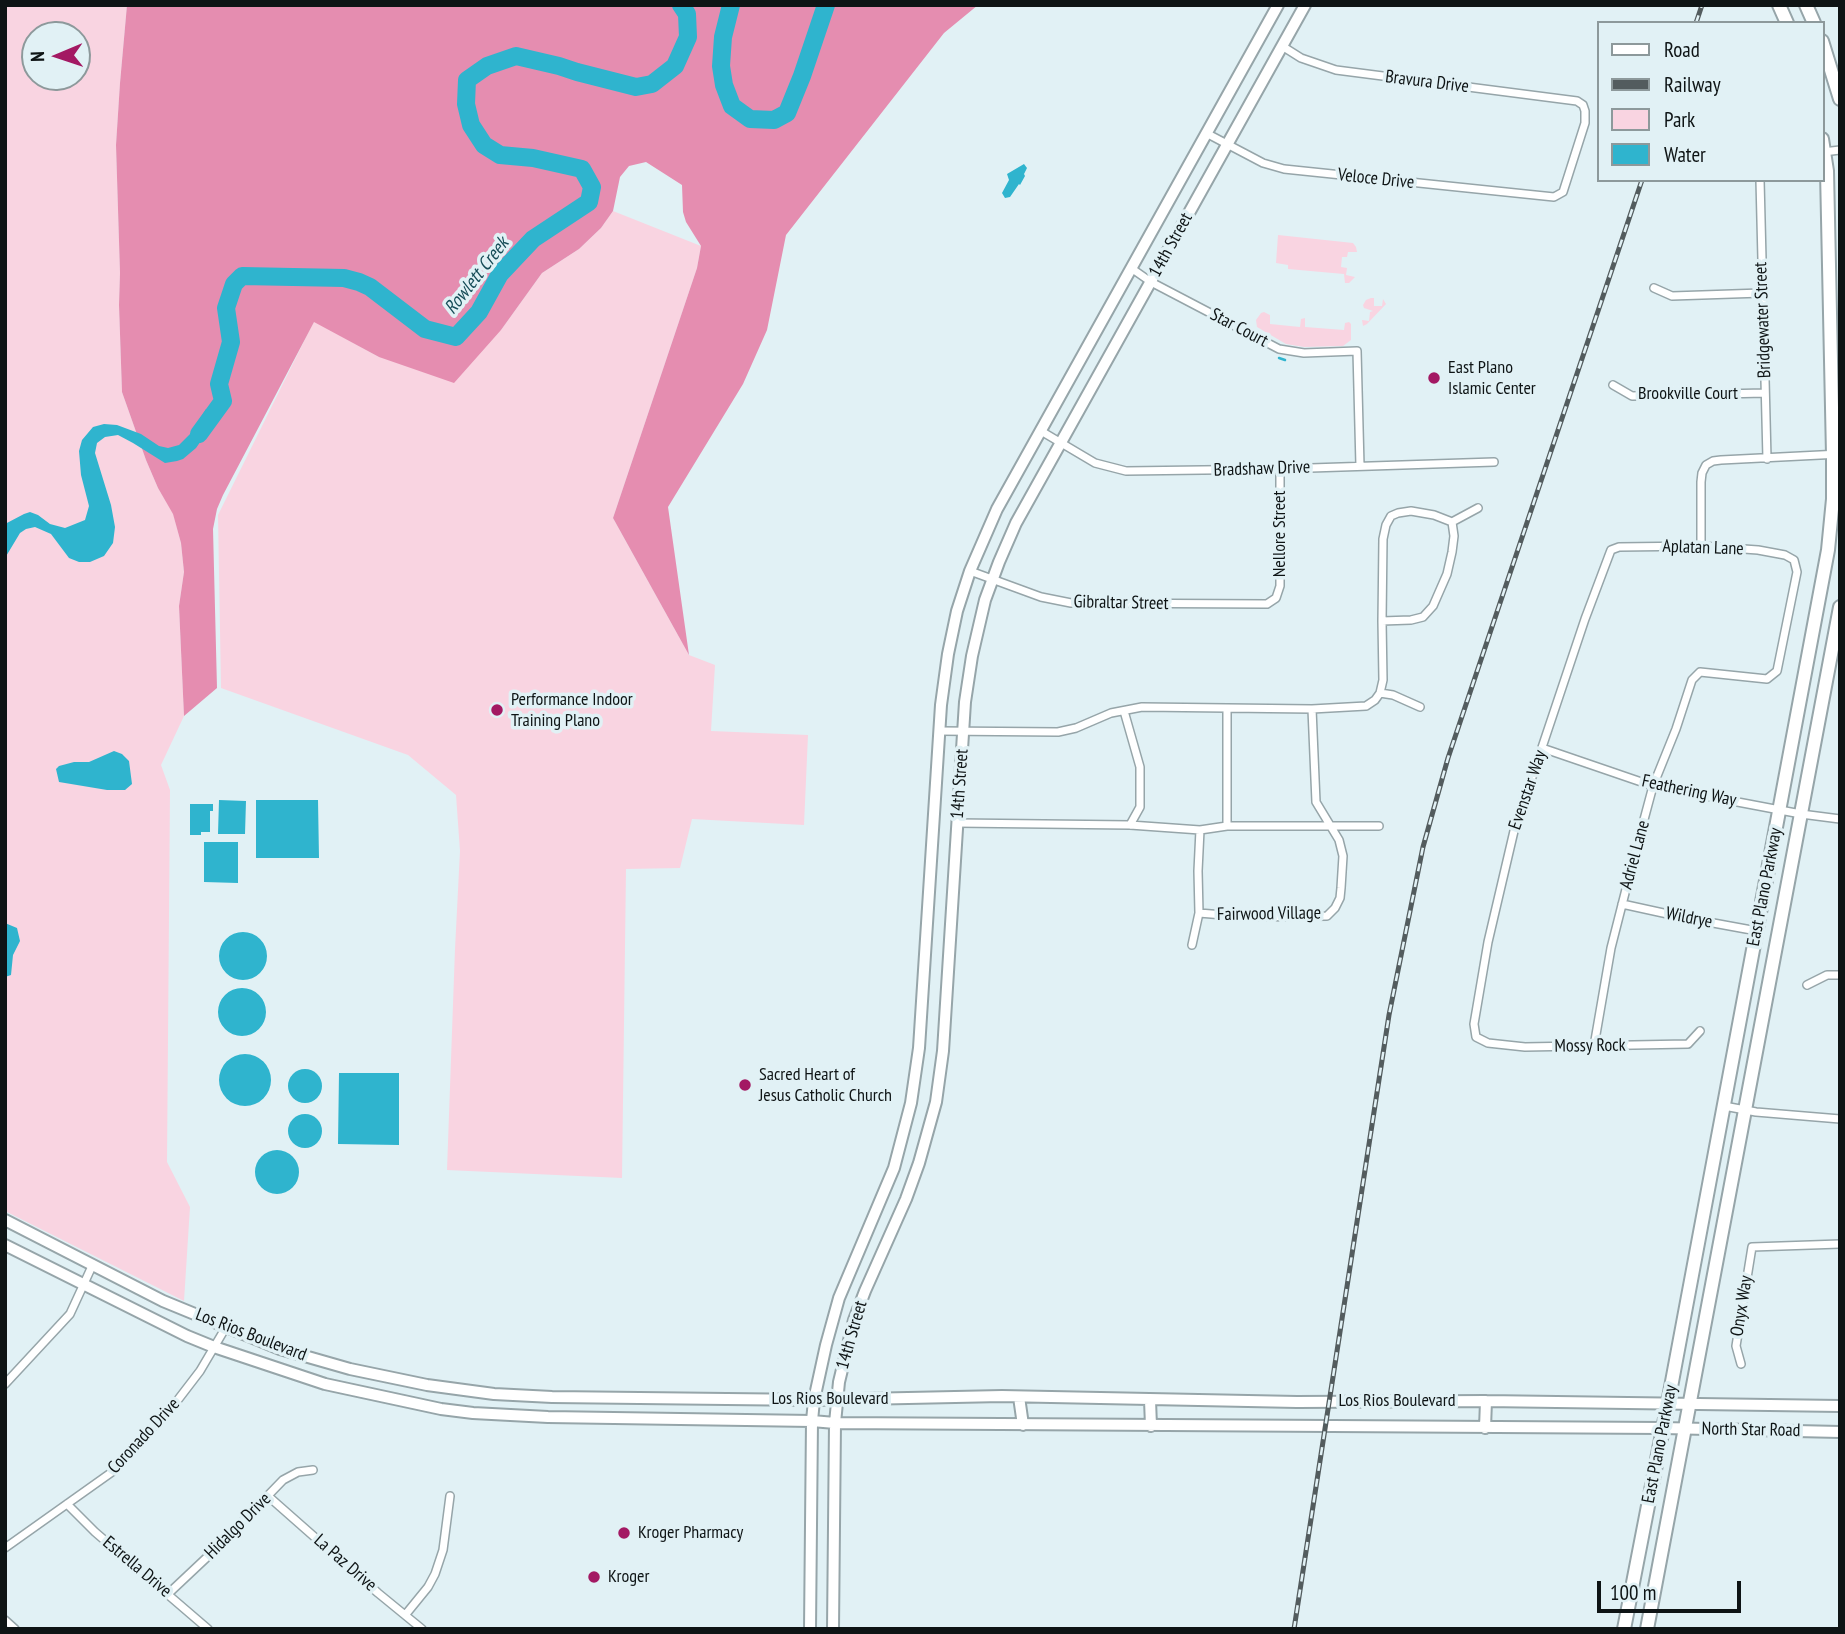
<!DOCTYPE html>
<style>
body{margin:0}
#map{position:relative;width:1845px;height:1634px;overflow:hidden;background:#e1f1f5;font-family:"PT Sans Narrow",sans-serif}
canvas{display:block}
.frame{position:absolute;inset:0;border:7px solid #0e1415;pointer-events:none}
.legend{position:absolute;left:1597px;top:21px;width:228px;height:161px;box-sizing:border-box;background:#e1f1f5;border:2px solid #8d999b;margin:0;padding:9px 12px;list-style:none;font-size:21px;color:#0e1415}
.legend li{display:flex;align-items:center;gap:14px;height:35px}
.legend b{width:35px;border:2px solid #8d999b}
.north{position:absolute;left:21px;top:21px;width:70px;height:70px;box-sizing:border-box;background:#e1f1f5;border:2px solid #8d999b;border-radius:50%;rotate:268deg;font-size:19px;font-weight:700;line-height:28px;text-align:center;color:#0e1415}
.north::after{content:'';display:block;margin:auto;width:24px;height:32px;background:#a31963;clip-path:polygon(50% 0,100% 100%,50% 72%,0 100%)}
.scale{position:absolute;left:1597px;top:1581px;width:144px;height:32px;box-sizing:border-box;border:4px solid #0e1415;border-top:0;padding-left:9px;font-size:21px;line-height:24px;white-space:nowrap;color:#0e1415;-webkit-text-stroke:5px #e1f1f5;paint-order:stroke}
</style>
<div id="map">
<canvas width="1845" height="1634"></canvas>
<div class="frame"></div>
<ul class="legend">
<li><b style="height:9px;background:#fff"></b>Road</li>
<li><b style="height:9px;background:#535c5e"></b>Railway</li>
<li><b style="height:19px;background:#f9d4e1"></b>Park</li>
<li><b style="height:19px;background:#2fb4ce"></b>Water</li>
</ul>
<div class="north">N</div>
<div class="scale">100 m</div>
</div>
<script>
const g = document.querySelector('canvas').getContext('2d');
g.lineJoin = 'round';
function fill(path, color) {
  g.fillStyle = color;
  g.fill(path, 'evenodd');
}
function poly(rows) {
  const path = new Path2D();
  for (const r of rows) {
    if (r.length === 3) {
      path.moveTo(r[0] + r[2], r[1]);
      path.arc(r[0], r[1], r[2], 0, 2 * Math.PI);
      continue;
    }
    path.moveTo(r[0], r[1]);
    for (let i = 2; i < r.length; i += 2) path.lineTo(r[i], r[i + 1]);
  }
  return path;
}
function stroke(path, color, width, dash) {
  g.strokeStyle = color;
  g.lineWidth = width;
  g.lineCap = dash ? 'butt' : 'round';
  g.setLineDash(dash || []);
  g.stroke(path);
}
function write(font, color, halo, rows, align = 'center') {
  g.font = font + ' "PT Sans Narrow",sans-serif';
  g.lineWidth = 7;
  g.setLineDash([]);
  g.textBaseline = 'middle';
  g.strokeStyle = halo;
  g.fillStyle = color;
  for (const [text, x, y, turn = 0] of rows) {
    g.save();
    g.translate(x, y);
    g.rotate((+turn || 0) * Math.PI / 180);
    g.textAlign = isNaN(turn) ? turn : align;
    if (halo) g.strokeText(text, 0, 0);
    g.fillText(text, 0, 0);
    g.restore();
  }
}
fill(poly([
 [5,5,127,5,120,83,116,145,120,273,119,305,122,392,146,460,158,488,173,513,181,543,184,572,179,606,184,716,161,765,170,790,167,1162,190,1207,184,1301,5,1211],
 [35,35,77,35,77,77,35,77],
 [613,211,701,246,697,268,613,518,689,655,715,665,711,731,808,735,804,825,692,819,680,868,626,869,622,1178,447,1170,455,949,460,851,456,795,408,755,221,688,218,515,314,321,379,357,501,330,542,273,579,249,601,228],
 [1278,235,1353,243,1356,247,1357,252,1348,252,1347,257,1342,257,1341,267,1347,268,1346,275,1355,277,1349,283,1345,283,1344,274,1288,269,1288,265,1276,263],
 [1371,298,1374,298,1374,306,1382,306,1383,299,1386,304,1367,324,1363,326,1362,320,1369,321,1370,312,1373,311,1364,308,1363,305,1366,300],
 [1264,312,1270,315,1270,324,1300,327,1301,319,1305,318,1305,327,1344,330,1345,323,1349,322,1351,324,1351,340,1343,346,1304,347,1286,344,1257,327,1256,320,1261,313]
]), '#f9d4e1');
fill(poly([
 [127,5,978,5,944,33,786,235,767,330,743,384,668,507,689,655,613,518,697,268,701,246,686,222,683,212,682,185,646,162,629,166,620,177,613,211,601,228,579,249,542,273,501,330,454,383,379,357,314,322,223,495,217,509,213,529,217,688,184,716,179,606,184,572,181,543,173,514,158,488,146,460,122,392,119,305,120,273,116,145,120,83]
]), '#e58db0');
fill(poly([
 [1024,164,1027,168,1024,174,1025,176,1020,185,1019,184,1010,197,1005,198,1002,193,1009,180,1007,174],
 [206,409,217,418,196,448,183,459,177,461,165,463,133,443,118,435,105,437,97,443,95,453,111,505,115,527,113,543,104,556,90,562,79,562,69,558,51,534,35,527,26,529,20,533,5,558,5,524,24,514,30,512,38,515,50,524,65,528,85,520,89,506,81,475,79,451,82,440,93,427,104,424,117,425,141,434,159,446,168,448,179,445,191,433],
 [114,751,122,754,129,761,132,784,125,790,107,790,59,782,56,769,59,766,74,762,89,762],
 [219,800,246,801,245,834,218,834],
 [256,800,318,800,319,858,256,858],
 [190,804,213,804,213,811,210,811,210,832,201,832,201,835,190,835],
 [204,842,238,842,238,883,204,882],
 [5,923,17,928,20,941,13,955,11,975,5,977],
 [243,956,24],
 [242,1012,24],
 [245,1080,26],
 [305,1086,17],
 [339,1073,399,1073,399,1145,338,1144],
 [305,1131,17],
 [277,1172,22]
]), '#2fb4ce');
stroke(poly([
 [1279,358,1285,360]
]), '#2fb4ce', 2.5);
stroke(poly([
 [731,5,723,37,721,66,724,85,732,106,750,119,774,120,787,113,802,76,826,5],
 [199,434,223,401,219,384,231,342,226,308,234,284,242,276,344,278,359,282,370,287,425,329,456,337,479,312,500,274,533,239,589,202,592,187,582,169,533,158,500,155,484,145,471,125,466,104,467,80,487,66,516,56,559,66,577,72,636,87,652,84,675,66,688,37,687,14,681,5]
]), '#2fb4ce', 18);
const street = poly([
 [1206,133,1263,163,1284,169,1554,197,1563,192,1585,123,1585,111,1583,105,1577,101,1336,70,1301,58,1282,46],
 [1823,152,1840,150],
 [1760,180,1767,459],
 [1131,268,1151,282,1279,349,1304,353,1357,351,1360,466],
 [1654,288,1672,296,1762,293],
 [1613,385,1632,396,1765,393],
 [1041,431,1095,463,1126,471,1280,469,1494,462],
 [1452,522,1478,508],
 [1701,546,1701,482,1702,473,1706,465,1713,461,1721,460,1840,454],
 [970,571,1041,597,1071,603,1267,604,1276,598,1280,586,1280,469],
 [1380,693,1393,695,1420,707],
 [1227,708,1227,826],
 [1124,711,1140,767,1140,807,1130,825],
 [939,731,1058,732,1076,728,1111,713,1142,707,1312,709,1366,706,1375,700,1380,693,1383,680,1382,621,1383,539,1386,525,1391,516,1398,513,1411,511,1434,515,1452,522,1454,536,1452,552,1447,574,1433,606,1423,617,1411,620,1382,621],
 [1542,748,1653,786,1801,814,1840,819],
 [957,823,1130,825,1200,830,1227,826,1379,826],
 [1622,904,1686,918,1757,931],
 [1199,913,1248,917,1327,916,1335,908,1340,898,1341,888,1343,856,1339,840,1316,802,1312,709],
 [1192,945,1199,913,1198,871,1200,830],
 [1807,985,1827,975,1840,975],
 [1594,1046,1611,948,1638,842,1653,786,1676,729,1692,680,1700,672,1767,679,1777,671,1797,572,1794,560,1785,555,1758,550,1701,546,1619,547,1611,550,1585,619,1514,831,1488,942,1474,1024,1476,1037,1488,1043,1525,1047,1688,1044,1700,1031],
 [1724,1106,1756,1112,1840,1119],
 [1741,1364,1736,1346,1752,1247,1840,1244],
 [5,1384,70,1314,93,1264],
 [268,1496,378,1593,422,1629],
 [67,1504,95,1532,208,1629],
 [5,1548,112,1472,177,1401,200,1371,226,1327],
 [169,1593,220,1545,283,1480,298,1472,313,1470],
 [406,1614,428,1587,435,1574,443,1550,450,1496],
 [5,1620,15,1629]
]);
const secondary = poly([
 [5,1220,163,1301,280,1349,350,1369,427,1385,494,1394,552,1397,814,1400,1002,1396,1297,1402,1486,1401,1840,1406],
 [5,1245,187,1336,214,1347,325,1384,441,1409,473,1413,548,1417,812,1421,835,1423,1663,1428,1840,1432],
 [1019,1397,1023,1425],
 [1150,1400,1151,1426],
 [1485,1428,1486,1401],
 [810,1629,812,1421,814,1400,826,1345,839,1298,894,1168,911,1103,919,1048,941,705,948,654,957,611,970,571,997,509,1278,5],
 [833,1629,835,1423,839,1382,854,1320,865,1291,906,1199,919,1163,936,1102,943,1051,965,702,972,656,985,600,999,562,1016,523,1305,5]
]);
const primary = poly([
 [1779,5,1787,23],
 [1806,5,1814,23],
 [1822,41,1840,99],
 [1624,1629,1668,1403,1828,550,1833,499,1833,455,1827,171,1822,139],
 [1647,1629,1840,607]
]);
stroke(street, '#96a5a9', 10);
stroke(secondary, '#96a5a9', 14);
stroke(primary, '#96a5a9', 16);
stroke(street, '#fff', 7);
stroke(secondary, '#fff', 10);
stroke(primary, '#fff', 12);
const rail = poly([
 [1696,23,1702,5],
 [1294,1629,1389,1015,1423,847,1448,758,1642,180]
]);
stroke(rail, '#535c5e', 5);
stroke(rail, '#e1f1f5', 2.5, [8]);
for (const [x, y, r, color] of [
 [1434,378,7,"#a31963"],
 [497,710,7,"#a31963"],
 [745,1085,7,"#a31963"],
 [624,1533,7,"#a31963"],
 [594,1577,7,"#a31963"]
]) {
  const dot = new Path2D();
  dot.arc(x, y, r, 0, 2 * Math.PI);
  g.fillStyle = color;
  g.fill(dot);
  stroke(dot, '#e1f1f5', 2.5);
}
write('18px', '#0e1415', '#e1f1f5', [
 ["Bravura Drive",1427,82,7],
 ["Veloce Drive",1376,179,6],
 ["14th Street",1171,245,-61],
 ["Bridgewater Street",1763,320,-92],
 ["Star Court",1239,328,28],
 ["Brookville Court",1688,394],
 ["Bradshaw Drive",1262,469,-2],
 ["Nellore Street",1280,534,-90],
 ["Aplatan Lane",1703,548,2],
 ["Gibraltar Street",1121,603,1],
 ["14th Street",960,784,-86],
 ["Evenstar Way",1528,790,-71],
 ["Feathering Way",1689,791,12],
 ["Adriel Lane",1635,855,-75],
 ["East Plano Parkway",1765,887,-79],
 ["Fairwood Village",1269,914,-1],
 ["Wildrye",1689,918,11],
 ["Mossy Rock",1590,1046,-1],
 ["Onyx Way",1742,1306,-81],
 ["Los Rios Boulevard",251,1335,21],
 ["14th Street",852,1335,-74],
 ["Los Rios Boulevard",830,1399],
 ["Los Rios Boulevard",1397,1401],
 ["North Star Road",1751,1430,1],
 ["Coronado Drive",144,1436,-47],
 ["East Plano Parkway",1660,1444,-79],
 ["Hidalgo Drive",238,1526,-45],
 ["La Paz Drive",345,1563,41],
 ["Estrella Drive",137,1567,40]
]);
write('18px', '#0e1415', '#e1f1f5', [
 ["East Plano",1448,368],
 ["Islamic Center",1448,389],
 ["Performance Indoor",511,700],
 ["Training Plano",511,721],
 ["Sacred Heart of",759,1075],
 ["Jesus Catholic Church",759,1096],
 ["Kroger Pharmacy",638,1533],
 ["Kroger",608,1577]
], 'left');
write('italic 19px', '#164c57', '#e1f1f5', [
 ["Rowlett Creek",477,276,-52]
]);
</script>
